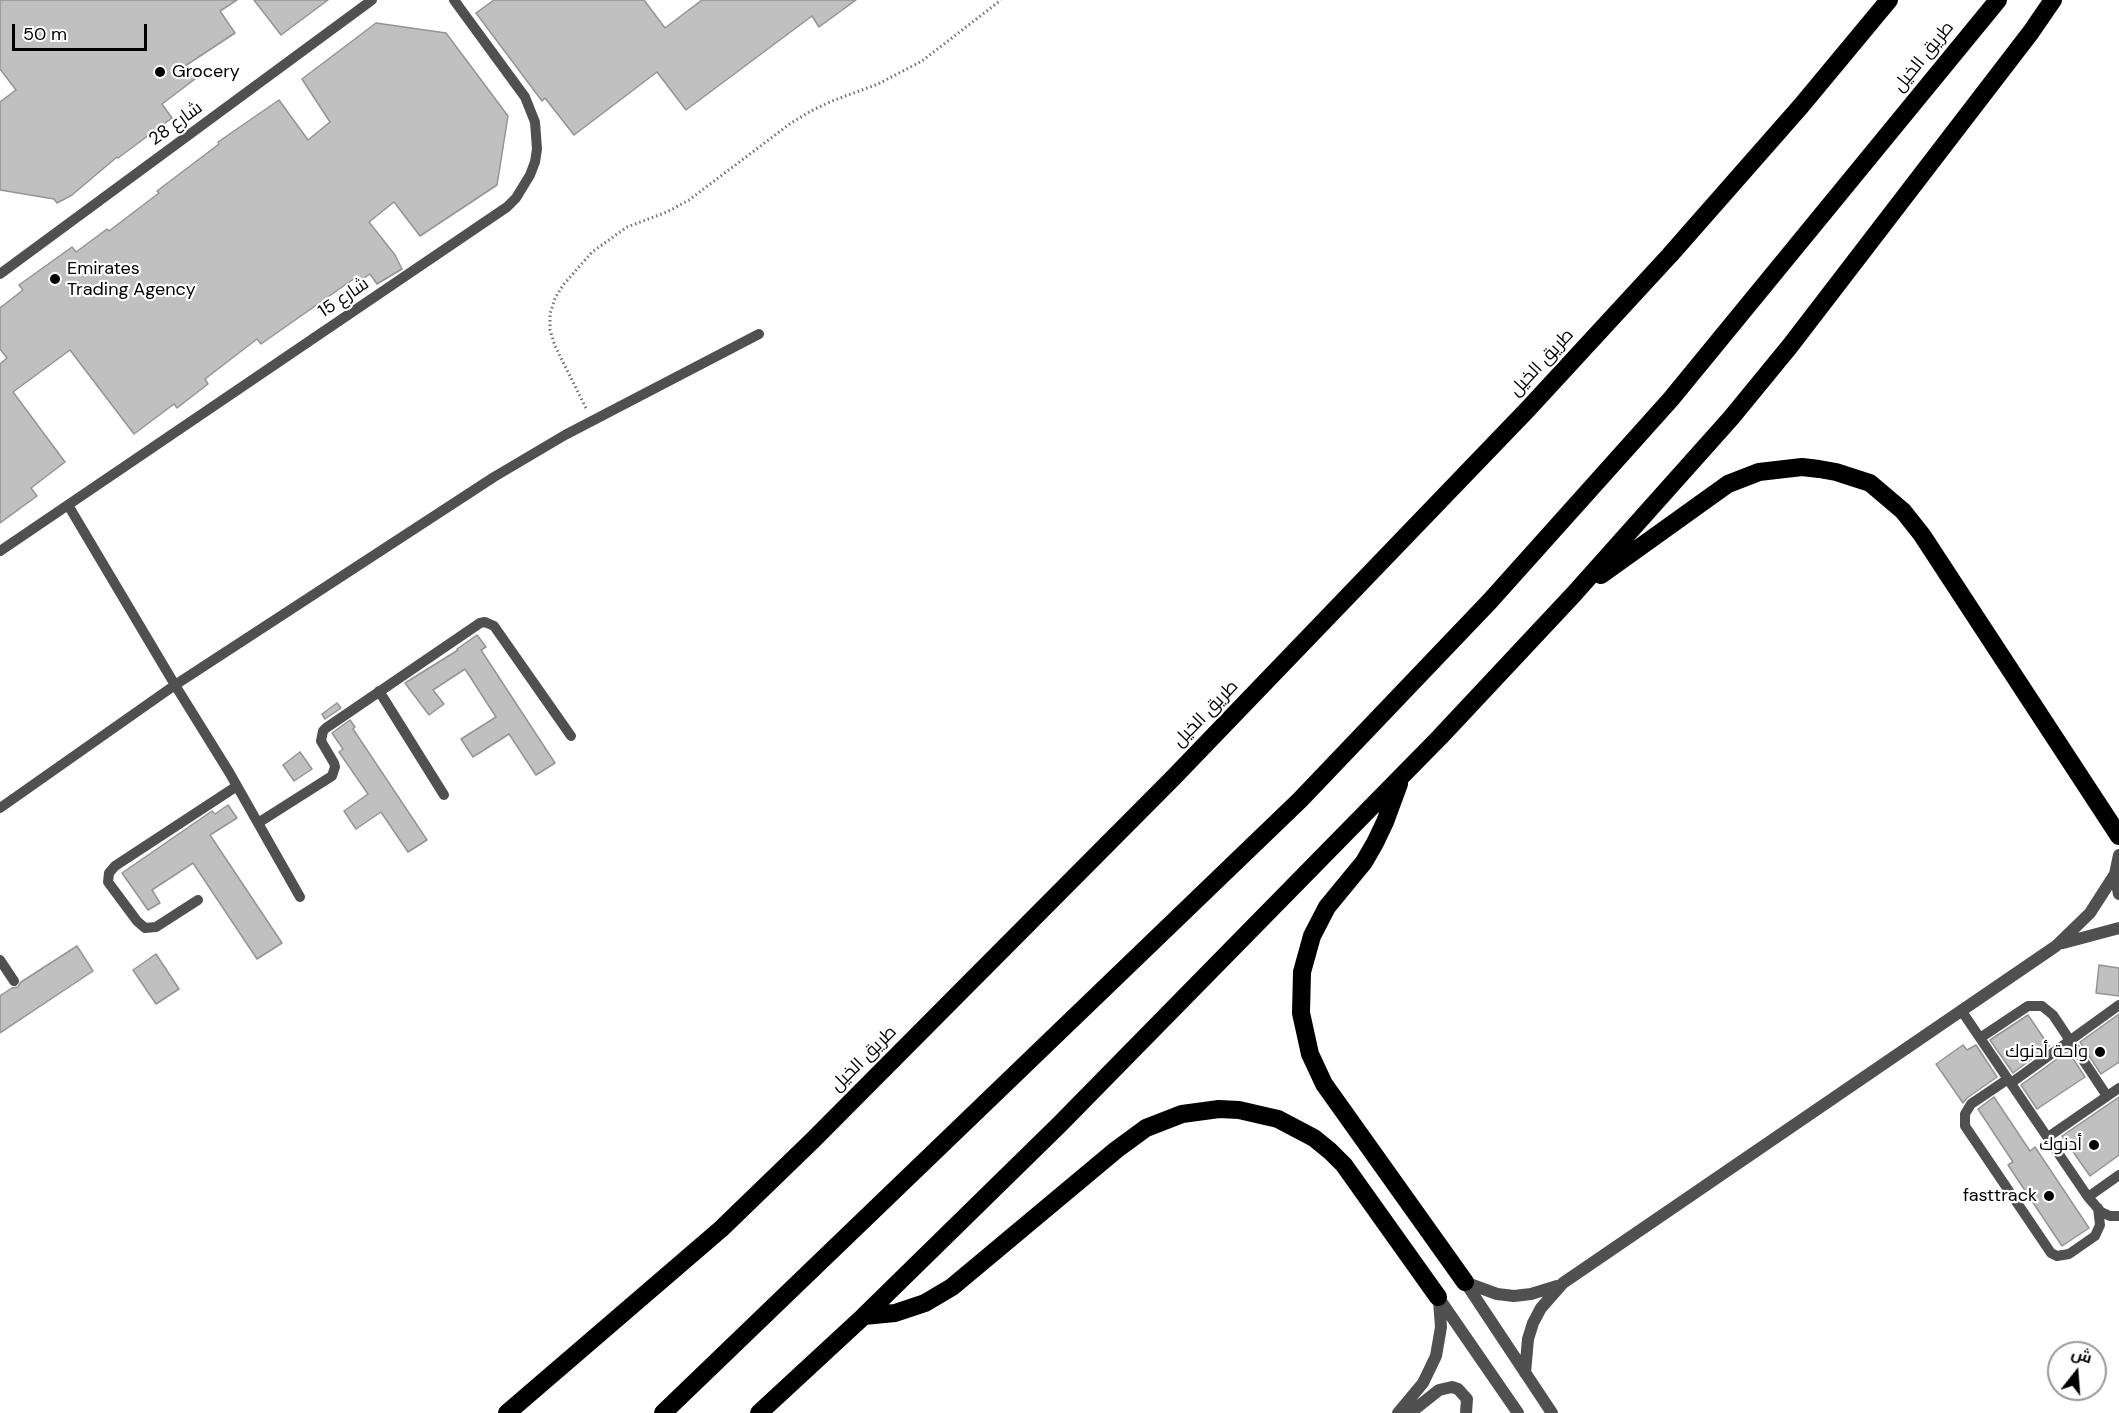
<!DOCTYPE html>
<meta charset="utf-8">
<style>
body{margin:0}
#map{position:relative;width:2119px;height:1413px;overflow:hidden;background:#fff;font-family:"DM Sans",Cairo,sans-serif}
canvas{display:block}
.north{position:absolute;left:2047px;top:1341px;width:60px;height:60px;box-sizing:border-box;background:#fff;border:2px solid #999;border-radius:50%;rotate:17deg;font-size:16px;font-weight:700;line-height:24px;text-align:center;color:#000}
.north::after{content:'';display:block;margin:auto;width:21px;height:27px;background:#000;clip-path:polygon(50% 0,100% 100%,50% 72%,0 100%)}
.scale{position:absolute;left:12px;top:24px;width:135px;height:27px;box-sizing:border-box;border:3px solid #000;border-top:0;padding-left:8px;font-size:18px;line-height:21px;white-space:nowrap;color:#000;-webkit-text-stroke:4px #fff;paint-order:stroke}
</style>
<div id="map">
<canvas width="2119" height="1413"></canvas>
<div class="north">ش</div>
<div class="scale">50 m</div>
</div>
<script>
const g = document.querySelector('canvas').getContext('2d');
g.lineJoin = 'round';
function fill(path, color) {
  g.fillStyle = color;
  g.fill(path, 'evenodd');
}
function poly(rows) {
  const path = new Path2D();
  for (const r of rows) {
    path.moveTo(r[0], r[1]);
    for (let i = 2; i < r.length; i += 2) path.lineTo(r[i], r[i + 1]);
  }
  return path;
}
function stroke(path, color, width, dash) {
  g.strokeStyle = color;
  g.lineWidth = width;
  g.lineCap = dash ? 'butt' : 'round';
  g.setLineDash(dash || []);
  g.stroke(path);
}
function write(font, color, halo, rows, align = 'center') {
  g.font = font + ' "DM Sans",Cairo,sans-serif';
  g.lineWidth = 4.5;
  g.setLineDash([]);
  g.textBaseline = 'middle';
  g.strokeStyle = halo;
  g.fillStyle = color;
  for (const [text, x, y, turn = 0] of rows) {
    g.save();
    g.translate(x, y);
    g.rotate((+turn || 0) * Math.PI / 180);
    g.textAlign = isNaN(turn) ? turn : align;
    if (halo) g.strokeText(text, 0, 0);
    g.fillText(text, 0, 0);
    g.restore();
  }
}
const building = poly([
 [0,0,237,0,220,11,235,33,185,66,195,79,162,104,172,118,118,158,117,157,72,195,57,203,54,199,0,190,0,102,16,90,0,69,0,0],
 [254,0,328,0,281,35,254,0],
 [494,0,644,0,665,28,702,0,856,0,819,27,812,16,686,110,657,72,574,135,545,98,542,101,476,13,494,0],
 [376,23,446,33,508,116,497,185,420,236,394,202,369,222,395,255,402,269,377,284,370,274,358,282,355,278,261,344,257,339,205,379,208,384,177,408,174,404,134,434,70,350,13,392,65,462,31,488,37,496,0,523,0,364,7,358,0,349,0,308,23,290,19,285,72,247,76,252,107,229,109,231,159,193,157,191,219,144,218,142,279,100,308,140,330,122,302,79,376,23],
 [477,635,486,647,481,650,555,763,536,775,509,734,473,757,461,739,496,717,465,669,433,690,444,704,429,715,405,683,458,650,457,649,477,635],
 [337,703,341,708,325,719,322,714,337,703],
 [350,720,355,727,353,729,427,840,408,852,381,812,356,829,344,811,368,794,339,752,343,749,332,733,350,720],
 [300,752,312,769,294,781,283,765,300,752],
 [228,805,237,818,210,835,282,943,257,959,193,863,152,890,160,903,148,910,122,873,212,811,215,814,228,805],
 [77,946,93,971,0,1033,0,996,12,988,18,987,21,982,77,946],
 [156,954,179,989,156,1004,133,970,156,954],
 [2099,965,2119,968,2119,996,2096,993,2099,965],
 [2119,1014,2119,1062,2101,1074,2080,1042,2119,1014],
 [2028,1015,2049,1046,2013,1073,1990,1040,2028,1015],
 [1963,1045,1967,1050,1976,1045,1997,1077,1967,1098,1963,1103,1936,1064,1963,1045],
 [2068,1051,2085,1077,2037,1109,2021,1085,2068,1051],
 [1994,1097,2030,1151,2035,1147,2089,1228,2062,1246,2008,1165,2013,1162,1978,1109,1994,1097],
 [2119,1097,2119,1155,2090,1176,2062,1136,2119,1097]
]);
fill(building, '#c0c0c0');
stroke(building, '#949494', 1.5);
stroke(poly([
 [586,408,555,346,550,330,550,314,555,298,564,284,592,252,627,227,667,212,689,200,791,123,811,111,832,101,878,84,922,61,1001,0]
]), '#727272', 3, [1.5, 3]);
stroke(poly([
 [0,274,372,0],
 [68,505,175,685,229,772,300,897],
 [0,551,507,207,516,198,530,175,535,162,537,149,535,122,525,97,454,0],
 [379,691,444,795],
 [0,808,175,685,494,477,565,435,759,334],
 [258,823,332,776,335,767,334,763,321,741,323,731,326,728,480,623,485,622,494,626,571,736],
 [198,900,156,927,145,928,137,921,111,886,108,882,109,873,115,866,237,786],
 [0,960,14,981],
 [1961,1010,2088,1197,2101,1212,2110,1216,2119,1216],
 [1980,1038,2028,1006,2042,1006,2053,1015,2107,1096],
 [2008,1079,1971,1104,1965,1114,1965,1126,2051,1253,2057,1256,2069,1254,2095,1236,2100,1225,2098,1208],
 [2011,1083,2119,1005],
 [2048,1137,2119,1088],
 [2088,1197,2119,1175]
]), '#505050', 10);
stroke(poly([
 [2119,855,2115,874,2119,894],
 [2063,943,2119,928],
 [1465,1282,1552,1413],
 [1467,1283,1497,1294,1514,1296,1531,1294,1557,1286],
 [1438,1297,1518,1413],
 [1525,1373,1528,1339,1533,1323,1541,1308,1563,1283,2056,946,2090,913,2115,874],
 [1398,1413,1423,1383,1436,1356,1441,1327,1439,1301],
 [1410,1413,1439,1390,1452,1387,1458,1389,1467,1399,1466,1413]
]), '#505050', 12);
stroke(poly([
 [1601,575,1728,484,1759,472,1802,467,1819,469,1836,472,1870,483,1903,511,1922,535,2119,836],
 [1399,784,1385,822,1375,843,1364,862,1327,907,1312,936,1302,972,1301,1013,1310,1054,1324,1084,1465,1282],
 [864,1316,895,1313,925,1303,952,1287,1116,1150,1146,1128,1182,1114,1219,1109,1239,1110,1278,1119,1314,1138,1330,1151,1344,1165,1438,1297],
 [507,1413,721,1229,812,1141,1174,777,1528,409,1670,255,1801,106,1889,0],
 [663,1413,1300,800,1490,601,1671,399,1998,0],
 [759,1413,864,1316,1060,1124,1440,737,1573,595,1731,418,1790,346,2031,32,2053,0]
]), '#000', 18);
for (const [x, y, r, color] of [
 [160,72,6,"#000"],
 [55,279,6,"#000"],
 [2100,1052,6,"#000"],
 [2094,1145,6,"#000"],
 [2049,1196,6,"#000"]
]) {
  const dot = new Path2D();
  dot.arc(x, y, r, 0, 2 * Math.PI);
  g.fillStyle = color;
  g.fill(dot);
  stroke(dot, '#fff', 2);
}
write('18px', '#000', '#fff', [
 ["طريق الخيل",1924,57,-51],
 ["شارع 28",176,124,-36],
 ["شارع 15",344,298,-34],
 ["طريق الخيل",1542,363,-47],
 ["طريق الخيل",1206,714,-46],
 ["طريق الخيل",864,1059,-45]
]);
write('18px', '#000', '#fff', [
 ["Grocery",172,72,"left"],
 ["Emirates",67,269,"left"],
 ["Trading Agency",67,290,"left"],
 ["واحة أدنوك",2088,1052],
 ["أدنوك",2082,1145],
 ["fasttrack",2037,1196]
], 'right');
</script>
